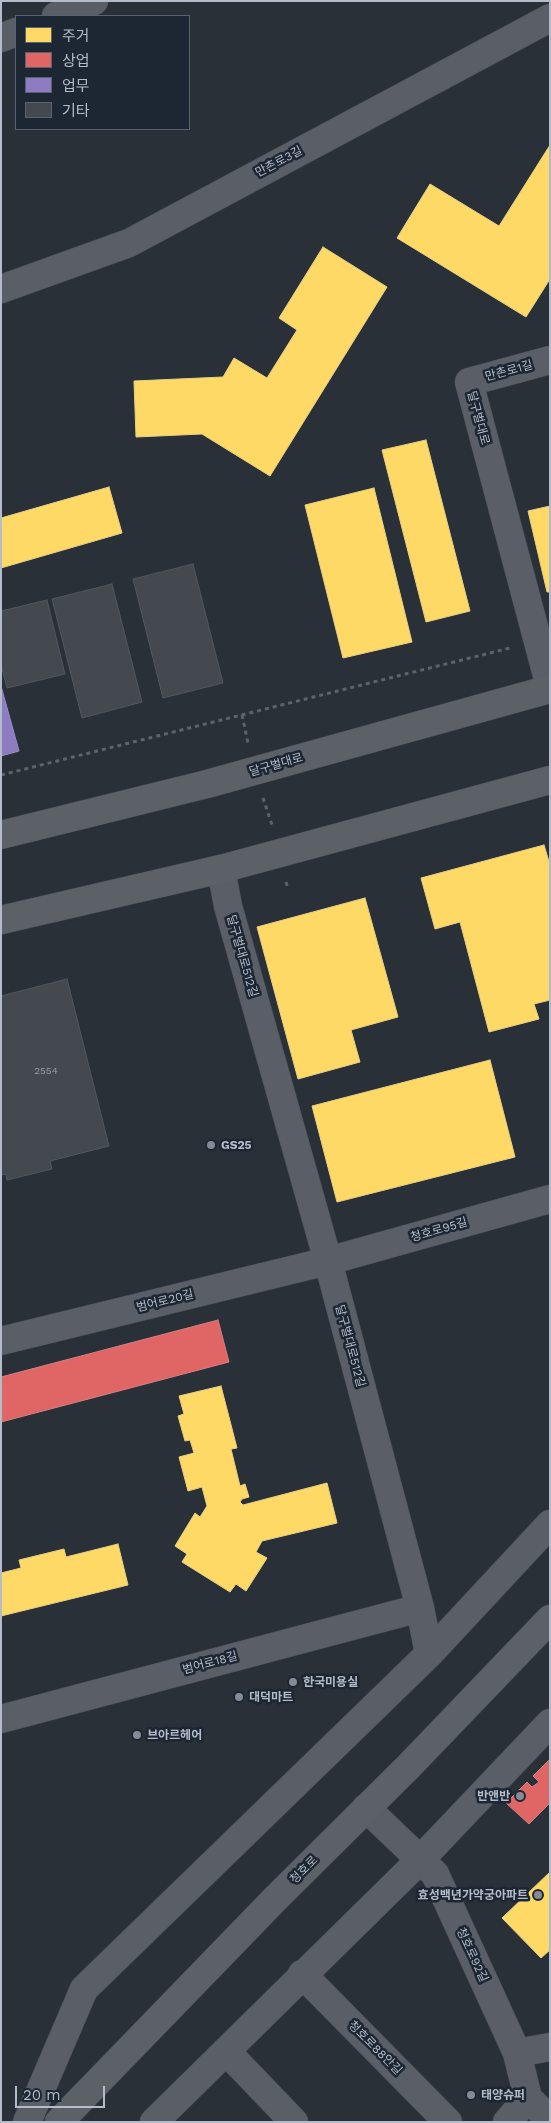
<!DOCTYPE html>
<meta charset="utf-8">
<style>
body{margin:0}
#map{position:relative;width:551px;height:2123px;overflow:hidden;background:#2a3038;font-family:"Work Sans","Noto Sans KR",sans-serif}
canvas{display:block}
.frame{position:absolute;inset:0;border:2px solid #b4bcc9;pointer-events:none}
.legend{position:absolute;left:15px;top:15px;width:175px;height:115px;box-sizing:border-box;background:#1d2633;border:1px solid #59626f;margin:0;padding:6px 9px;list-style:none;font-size:15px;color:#b4bcc9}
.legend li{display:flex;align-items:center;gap:10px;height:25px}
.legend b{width:25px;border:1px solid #59626f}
.scale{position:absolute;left:15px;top:2086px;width:90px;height:22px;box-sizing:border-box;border:2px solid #b4bcc9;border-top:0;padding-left:6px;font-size:15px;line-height:18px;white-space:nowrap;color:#b4bcc9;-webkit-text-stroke:4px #1d2633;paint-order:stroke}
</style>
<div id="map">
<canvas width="551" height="2123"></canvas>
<div class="frame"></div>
<ul class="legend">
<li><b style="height:14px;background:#ffd966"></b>주거</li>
<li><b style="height:14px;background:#e06666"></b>상업</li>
<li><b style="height:14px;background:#8e7cc3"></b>업무</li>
<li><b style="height:14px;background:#444950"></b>기타</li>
</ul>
<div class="scale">20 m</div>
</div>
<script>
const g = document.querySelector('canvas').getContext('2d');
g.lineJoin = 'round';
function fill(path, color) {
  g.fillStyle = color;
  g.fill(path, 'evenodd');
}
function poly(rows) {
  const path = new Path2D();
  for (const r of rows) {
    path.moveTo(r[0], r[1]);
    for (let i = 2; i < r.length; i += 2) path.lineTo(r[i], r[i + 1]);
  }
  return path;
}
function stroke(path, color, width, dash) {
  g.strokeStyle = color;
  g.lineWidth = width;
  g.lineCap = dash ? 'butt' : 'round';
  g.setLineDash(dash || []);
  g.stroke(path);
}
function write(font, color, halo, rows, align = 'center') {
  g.font = font + ' "Work Sans","Noto Sans KR",sans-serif';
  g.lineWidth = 5;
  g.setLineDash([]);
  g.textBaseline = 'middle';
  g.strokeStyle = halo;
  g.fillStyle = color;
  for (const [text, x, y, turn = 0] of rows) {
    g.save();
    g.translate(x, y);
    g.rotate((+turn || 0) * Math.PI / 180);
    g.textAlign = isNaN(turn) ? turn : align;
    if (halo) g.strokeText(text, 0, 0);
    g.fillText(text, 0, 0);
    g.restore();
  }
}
const homes = poly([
 [550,145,550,279,526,317,397,238,430,184,499,226,550,145],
 [323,247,387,287,270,476,202,434,136,437,134,381,223,377,234,358,267,378,297,330,279,318,323,247],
 [426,440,470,611,426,622,382,450,426,440],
 [109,487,122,533,1,568,1,518,109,487],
 [374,488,412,642,343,658,305,505,374,488],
 [550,506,550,592,547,592,528,511,550,506],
 [544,845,550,865,550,1000,534,1004,539,1019,489,1032,460,922,435,929,421,878,544,845],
 [365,898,398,1017,351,1030,360,1062,298,1079,257,927,365,898],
 [490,1060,515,1157,337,1202,312,1106,490,1060],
 [221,1386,237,1448,231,1449,240,1486,245,1484,249,1497,242,1499,240,1502,243,1505,327,1483,337,1523,262,1541,256,1552,267,1558,246,1591,236,1584,230,1592,182,1562,187,1554,175,1546,195,1513,200,1517,207,1506,202,1487,188,1491,179,1457,194,1453,190,1440,185,1441,178,1416,184,1414,179,1396,221,1386],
 [118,1544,128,1585,1,1616,1,1573,21,1568,19,1560,64,1549,66,1557,118,1544],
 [550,1872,550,1950,541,1958,502,1918,550,1872]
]);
fill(homes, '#ffd966');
stroke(homes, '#e8d084', 1);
const shops = poly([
 [218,1320,229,1362,1,1422,1,1377,218,1320],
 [550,1759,550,1803,529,1824,506,1803,527,1782,532,1787,539,1782,533,1776,550,1759]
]);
fill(shops, '#e06666');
stroke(shops, '#d38084', 1);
const offices = poly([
 [1,686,19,751,1,756,1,686]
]);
fill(offices, '#8e7cc3');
stroke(offices, '#998fc5', 1);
const building = poly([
 [193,564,223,683,163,698,133,579,193,564],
 [112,584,142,702,82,718,52,599,112,584],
 [47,600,65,674,7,688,1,665,1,611,47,600],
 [67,979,109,1146,50,1161,52,1169,7,1180,6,1174,1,1175,1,996,67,979]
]);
fill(building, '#444950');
stroke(building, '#52575f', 1);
const minor = poly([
 [56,16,94,1],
 [1,38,16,32],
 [1,289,129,243,550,18],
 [550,360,469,382,550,687],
 [221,869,228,906,328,1261,420,1608,429,1654],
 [1,1341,328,1261,550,1199],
 [1,1719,420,1608],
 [366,1808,435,1874,517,2053,528,2098,550,2120],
 [302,1974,448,2122],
 [226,2051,294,2122],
 [517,2053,550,2047],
 [27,2122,84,1989,429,1654,550,1524],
 [154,2122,419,1861,550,1723],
 [507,2122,528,2098]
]);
const major = poly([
 [1,835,207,784,550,689],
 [1,920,221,869,550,780],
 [59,2122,276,1898,409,1766,550,1619]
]);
stroke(minor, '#484c53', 29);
stroke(major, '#484c55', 29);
stroke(poly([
 [242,715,248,743],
 [1,775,510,648],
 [263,798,272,825],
 [286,882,288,889]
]), '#5d636a', 3, [4, 4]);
stroke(minor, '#5a5e66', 28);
stroke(major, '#5c6168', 28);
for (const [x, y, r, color] of [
 [211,1145,5,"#848b96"],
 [293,1682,5,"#848b96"],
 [239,1697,5,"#848b96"],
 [137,1735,5,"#848b96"],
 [520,1796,5,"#848b96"],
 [538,1895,5,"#848b96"],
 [471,2095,5,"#848b96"]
]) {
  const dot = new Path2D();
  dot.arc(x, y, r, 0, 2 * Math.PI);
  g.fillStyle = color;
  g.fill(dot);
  stroke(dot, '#1d2633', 2);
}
write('10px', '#989fab', null, [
 ["2554",46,1071]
]);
write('12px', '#b4bcc9', '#1d2633', [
 ["만촌로3길",279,162,-28],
 ["만촌로1길",509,371,-15],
 ["달구벌대로",478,418,75],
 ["달구벌대로",276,765,-16],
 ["달구벌대로512길",242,956,74],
 ["청호로95길",439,1230,-16],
 ["범어로20길",165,1301,-14],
 ["달구벌대로512길",350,1346,75],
 ["범어로18길",210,1663,-15],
 ["청호로",304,1870,-45],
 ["청호로92길",472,1955,65],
 ["청호로88안길",375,2048,45]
]);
write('bold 12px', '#b4bcc9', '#1d2633', [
 ["GS25",221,1145],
 ["한국미용실",303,1682],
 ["대덕마트",249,1697],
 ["브아르헤어",147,1735],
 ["반앤반",510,1796,"right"],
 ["효성백년가약궁아파트",528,1895,"right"],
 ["태양슈퍼",481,2095]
], 'left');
</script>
